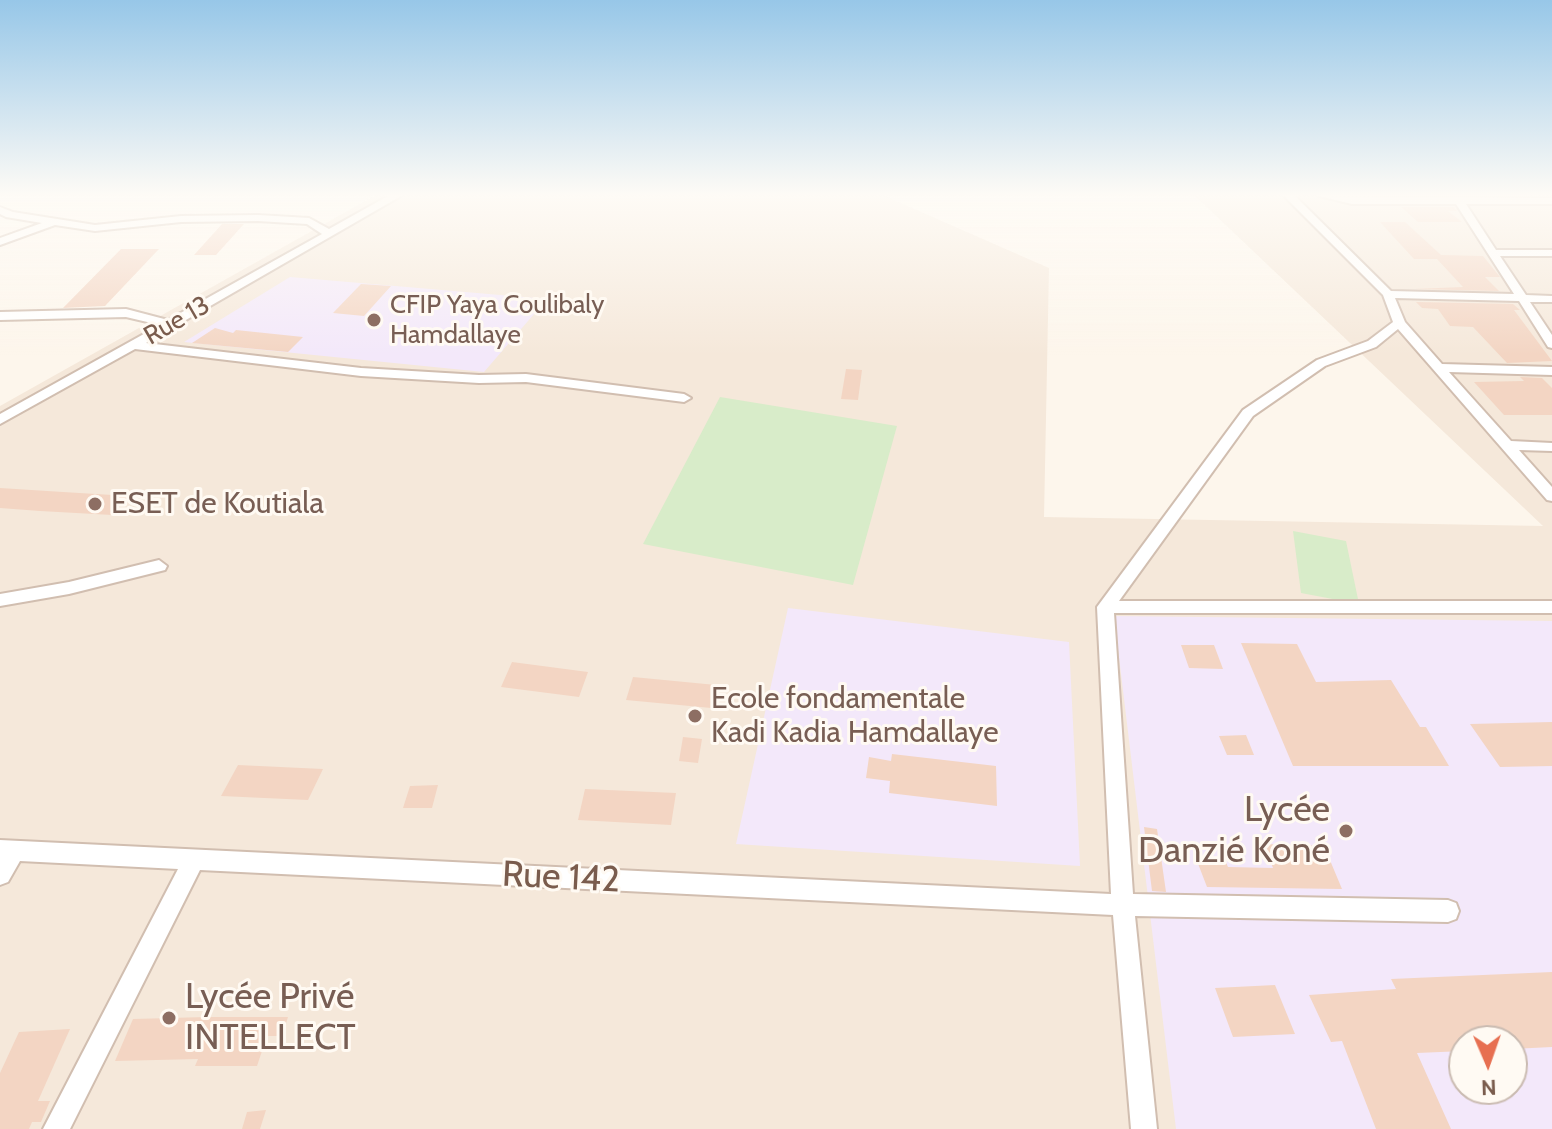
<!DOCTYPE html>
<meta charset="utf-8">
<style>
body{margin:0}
#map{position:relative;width:1552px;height:1129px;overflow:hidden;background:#fdf6ec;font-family:Cabin,sans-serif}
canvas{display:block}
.north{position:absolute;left:1448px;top:1025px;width:80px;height:80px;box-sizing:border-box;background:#fffaf3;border:2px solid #cabbb1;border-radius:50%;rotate:178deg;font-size:22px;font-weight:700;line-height:32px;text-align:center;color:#7a5c4d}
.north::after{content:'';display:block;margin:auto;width:28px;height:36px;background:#e76f51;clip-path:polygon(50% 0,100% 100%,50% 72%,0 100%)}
</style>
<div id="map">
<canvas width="1552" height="1129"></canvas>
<div class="north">N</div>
</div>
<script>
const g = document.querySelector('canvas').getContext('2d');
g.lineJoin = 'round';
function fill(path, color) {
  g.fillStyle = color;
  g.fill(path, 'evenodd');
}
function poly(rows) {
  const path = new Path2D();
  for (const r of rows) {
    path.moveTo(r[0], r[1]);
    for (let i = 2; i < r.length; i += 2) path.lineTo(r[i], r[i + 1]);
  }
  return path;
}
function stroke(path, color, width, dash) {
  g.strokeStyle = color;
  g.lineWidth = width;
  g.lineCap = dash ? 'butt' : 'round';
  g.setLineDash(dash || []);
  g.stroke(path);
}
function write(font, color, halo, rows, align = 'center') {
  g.font = font + ' Cabin,sans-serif';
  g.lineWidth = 6;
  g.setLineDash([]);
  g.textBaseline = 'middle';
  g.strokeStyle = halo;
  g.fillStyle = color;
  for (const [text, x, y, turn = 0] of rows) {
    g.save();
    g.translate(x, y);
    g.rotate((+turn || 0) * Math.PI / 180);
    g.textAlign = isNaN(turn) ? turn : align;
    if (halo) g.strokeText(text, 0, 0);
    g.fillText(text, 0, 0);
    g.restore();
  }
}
fill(poly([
 [374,196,885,196,1049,268,1044,517,1543,526,1195,196,1552,196,1552,1129,0,1129,0,406],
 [1464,1041,1512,1041,1512,1089,1464,1089]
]), '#f5e8da');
fill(poly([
 [290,277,547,299,484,372,184,342],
 [788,608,1069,642,1080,866,736,844],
 [1114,616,1552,621,1552,1129,1176,1129],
 [1464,1041,1512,1041,1512,1089,1464,1089]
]), '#f3e8fa');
fill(poly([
 [720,397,897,426,853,585,643,544],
 [1293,531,1346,541,1359,604,1301,593]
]), '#d8ecc9');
fill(poly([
 [1401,207,1454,207,1457,211,1448,211,1462,222,1418,222],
 [1380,222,1405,222,1441,255,1483,256,1500,277,1485,277,1499,291,1414,289,1463,287,1437,259,1414,259],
 [222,224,244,224,216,255,194,255],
 [121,249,159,249,105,306,63,308],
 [361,284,391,286,364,316,333,313],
 [1416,302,1513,304,1520,310,1514,310,1552,361,1507,363,1473,327,1450,326,1438,309,1422,308],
 [215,328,233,333,236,330,303,337,288,352,192,343],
 [846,369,862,370,858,400,841,399],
 [1520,377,1542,378,1552,388,1552,415,1504,415,1474,382,1524,381],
 [0,488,63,492,129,496,112,515,40,511,0,508],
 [1241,643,1297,644,1316,682,1391,680,1420,727,1426,727,1449,766,1293,766],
 [1181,645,1214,645,1223,669,1189,668],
 [512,662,588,672,579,697,501,687],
 [633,677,716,685,711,708,626,700],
 [1552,722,1552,766,1500,767,1470,724],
 [1246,735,1254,755,1227,755,1219,736],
 [683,737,702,739,698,763,679,761],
 [892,754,996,766,997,806,889,793,890,781,866,778,869,757,891,761],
 [238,765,323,769,308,800,221,796],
 [438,785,432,808,403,808,410,786],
 [585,789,676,793,671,825,578,820],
 [1144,827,1157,829,1166,892,1152,891],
 [1264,844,1324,846,1342,889,1207,887,1197,861,1225,860,1228,867,1273,868],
 [1552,972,1552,1047,1512,1049,1512,1041,1464,1041,1464,1051,1417,1053,1451,1129,1376,1129,1342,1041,1331,1042,1309,995,1396,989,1391,979],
 [1275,985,1295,1034,1233,1037,1215,988],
 [206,1017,288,1017,282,1036,267,1036,257,1066,195,1066,198,1059,115,1061,133,1019],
 [70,1029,38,1101,50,1101,41,1122,32,1122,29,1129,0,1129,0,1073,19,1032],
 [266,1110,260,1129,242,1129,247,1112]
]), '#f3d5c3');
const minor = poly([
 [388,196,401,196,146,343,361,368,479,375,526,374,684,394,691,398,684,402,526,382,479,383,361,376,135,349,0,424,0,414,160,325,126,317,0,320,0,312,126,309,168,320,322,234,307,224,258,221,181,222,95,231,55,225,0,245,0,238,42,223,6,217,0,214,0,207,13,212,95,225,181,216,258,215,309,218,329,229,388,196],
 [1284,196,1295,196,1391,291,1514,294,1456,204,1352,204,1319,196,1552,198,1552,204,1466,204,1496,250,1552,250,1552,256,1500,256,1526,295,1552,296,1552,302,1530,302,1552,335,1552,348,1548,347,1519,301,1395,298,1405,322,1442,364,1552,367,1552,375,1449,372,1511,441,1552,443,1552,451,1519,450,1552,487,1552,501,1547,500,1398,329,1376,347,1325,366,1253,416,1119,601,1552,601,1552,613,1114,613,1133,894,1448,900,1456,903,1459,911,1456,919,1448,922,1135,916,1157,1129,1131,1129,1113,915,200,870,70,1129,43,1129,178,869,20,861,8,882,0,885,0,840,1111,894,1097,607,1243,410,1317,360,1368,341,1393,322,1383,295,1284,196],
 [159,560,167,566,165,570,69,594,0,606,0,594,69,582,159,560]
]);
stroke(minor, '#d1beb0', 4);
fill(minor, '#fff');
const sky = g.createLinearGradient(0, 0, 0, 355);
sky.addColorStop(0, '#97c7e8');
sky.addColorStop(0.55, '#fefbf6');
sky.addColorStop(1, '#fefbf600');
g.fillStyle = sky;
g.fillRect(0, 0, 1552, 355);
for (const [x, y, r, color] of [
 [374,320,8,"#8d6e63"],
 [95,504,8,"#8d6e63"],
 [695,716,8,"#8d6e63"],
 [1346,831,8,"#8d6e63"],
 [169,1018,8,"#8d6e63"]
]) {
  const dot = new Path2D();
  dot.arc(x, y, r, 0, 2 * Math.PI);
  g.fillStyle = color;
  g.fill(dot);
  stroke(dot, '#fffaf3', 3);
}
write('26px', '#785e54', '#fffaf3', [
 ["CFIP Yaya Coulibaly",390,305],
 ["Hamdallaye",390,335]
], 'left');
write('26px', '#7a5c4d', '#fffaf3', [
 ["Rue 13",177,321,-30]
]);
write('30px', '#785e54', '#fffaf3', [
 ["ESET de Koutiala",111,504],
 ["Ecole fondamentale",711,699],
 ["Kadi Kadia Hamdallaye",711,733]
], 'left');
write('36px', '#785e54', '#fffaf3', [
 ["Lycée",1330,810],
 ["Danzié Koné",1330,851],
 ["Lycée Privé",185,997,"left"],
 ["INTELLECT",185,1038,"left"]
], 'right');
write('36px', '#7a5c4d', '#fffaf3', [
 ["Rue 142",561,878,3]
]);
</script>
